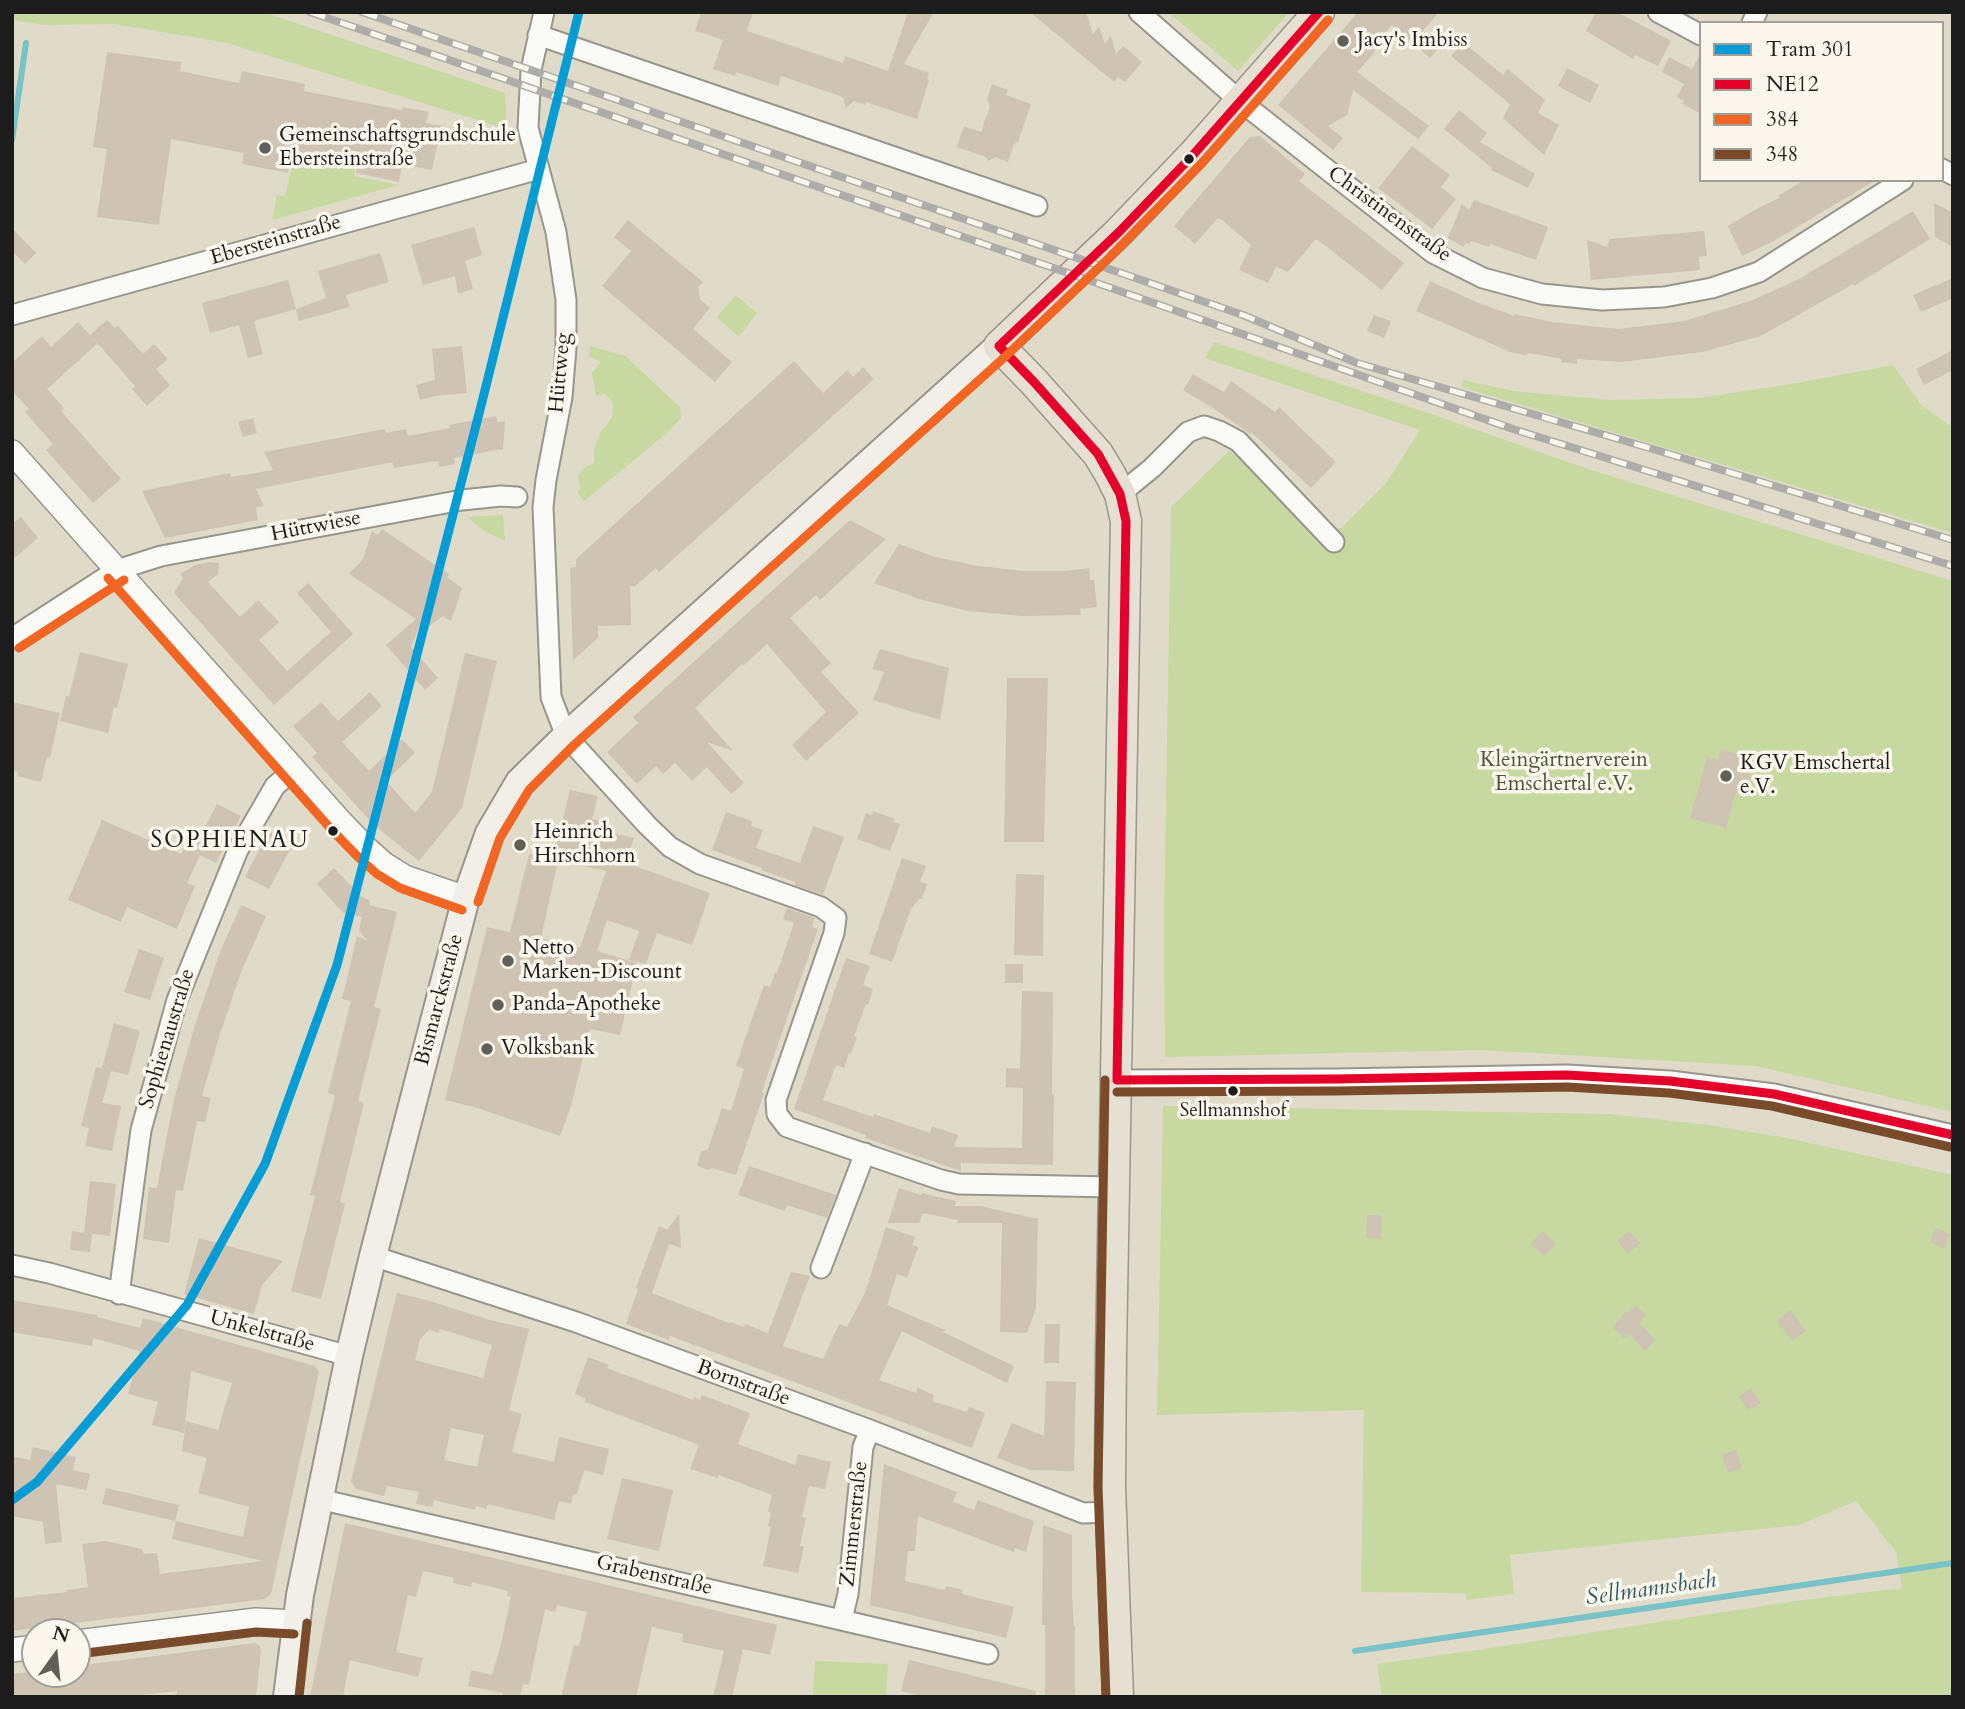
<!DOCTYPE html>
<meta charset="utf-8">
<style>
body{margin:0}
#map{position:relative;width:1965px;height:1709px;overflow:hidden;background:#dfdbc8;font-family:Cardo,serif}
canvas{display:block}
.frame{position:absolute;inset:0;border:14px solid #1c1c1c;pointer-events:none}
.legend{position:absolute;left:1699px;top:21px;width:245px;height:161px;box-sizing:border-box;background:#fbf7ec;border:2px solid #a29f99;margin:0;padding:9px 12px;list-style:none;font-size:21px;color:#1c1c1c}
.legend li{display:flex;align-items:center;gap:14px;height:35px}
.legend b{width:35px;border:2px solid #a29f99}
.north{position:absolute;left:21px;top:1618px;width:70px;height:70px;box-sizing:border-box;background:#fbf7ec;border:2px solid #a29f99;border-radius:50%;rotate:15deg;font-size:19px;font-weight:700;line-height:28px;text-align:center;color:#1c1c1c}
.north::after{content:'';display:block;margin:auto;width:24px;height:32px;background:#605f58;clip-path:polygon(50% 0,100% 100%,50% 72%,0 100%)}
</style>
<div id="map">
<canvas width="1965" height="1709"></canvas>
<div class="frame"></div>
<ul class="legend">
<li><b style="height:9px;background:#049cd5"></b>Tram 301</li>
<li><b style="height:9px;background:#e4002b"></b>NE12</li>
<li><b style="height:9px;background:#f26522"></b>384</li>
<li><b style="height:9px;background:#7a4b2a"></b>348</li>
</ul>
<div class="north">N</div>
</div>
<script>
const g = document.querySelector('canvas').getContext('2d');
g.lineJoin = 'round';
function fill(path, color) {
  g.fillStyle = color;
  g.fill(path, 'evenodd');
}
function poly(rows) {
  const path = new Path2D();
  for (const r of rows) {
    path.moveTo(r[0], r[1]);
    for (let i = 2; i < r.length; i += 2) path.lineTo(r[i], r[i + 1]);
  }
  return path;
}
function stroke(path, color, width, dash) {
  g.strokeStyle = color;
  g.lineWidth = width;
  g.lineCap = dash ? 'butt' : 'round';
  g.setLineDash(dash || []);
  g.stroke(path);
}
function write(font, color, halo, rows, align = 'center') {
  g.font = font + ' Cardo,serif';
  g.lineWidth = 7;
  g.setLineDash([]);
  g.textBaseline = 'middle';
  g.strokeStyle = halo;
  g.fillStyle = color;
  for (const [text, x, y, turn = 0] of rows) {
    g.save();
    g.translate(x, y);
    g.rotate((+turn || 0) * Math.PI / 180);
    g.textAlign = isNaN(turn) ? turn : align;
    if (halo) g.strokeText(text, 0, 0);
    g.fillText(text, 0, 0);
    g.restore();
  }
}
fill(poly([
 [12,12,263,12,505,93,507,129,227,43,113,24,44,25,12,20],
 [1168,12,1289,12,1238,71],
 [315,161,355,169,354,176,399,185,272,220,277,195,285,196,292,165,313,169],
 [736,295,757,313,739,337,717,317],
 [1214,342,1434,415,1591,470,1953,581,1953,1112,1756,1066,1481,1050,1165,1057,1164,921,1171,507,1229,451,1239,458,1310,533,1341,528,1387,482,1420,430,1205,358],
 [590,346,625,356,680,407,681,418,666,434,584,501,577,492,581,488,577,477,585,467,594,463,594,449,601,431,607,425,613,414,612,401,604,393,596,396,592,373,601,362,589,356],
 [1893,365,1921,405,1953,428,1953,533,1461,387,1463,380,1513,391,1610,400,1699,398,1797,383],
 [503,515,505,541,484,531,467,517],
 [1163,1106,1608,1114,1709,1125,1788,1138,1953,1175,1953,1697,1382,1697,1377,1664,1478,1650,1795,1601,1902,1588,1896,1552,1856,1501,1799,1525,1510,1555,1514,1594,1467,1600,1465,1593,1361,1592,1364,1410,1157,1415],
 [815,1661,888,1664,886,1697,813,1697]
]), '#c7d9a0');
stroke(poly([
 [12,140,26,43],
 [1355,1651,1953,1563]
]), '#78c2c8', 6);
fill(poly([
 [701,12,753,12,747,31,843,63,845,56,888,71,908,12,934,12,904,64,929,73,927,79,929,80,917,119,866,102,865,105,854,101,846,108,843,97,781,76,778,86,736,72,735,76,713,69,723,40,695,31],
 [1030,12,1086,12,1093,34,1099,27,1105,44,1111,36,1116,54,1123,46,1142,62,1125,82,1118,77,1114,82],
 [1358,12,1439,12,1422,32,1440,47,1430,58,1392,25,1373,47,1375,52,1357,72,1429,126,1418,139,1353,90,1347,115,1328,126,1343,138,1333,150,1278,105],
 [1596,12,1617,12,1671,41,1658,66,1635,55,1633,59,1586,31],
 [1463,42,1503,75,1508,69,1545,100,1538,113,1559,125,1544,155,1503,118,1510,104,1451,56],
 [107,52,181,62,180,71,239,83,242,71,305,84,304,91,402,110,403,107,429,112,426,123,441,126,432,170,402,164,399,182,356,173,357,167,314,158,312,166,290,162,288,173,242,164,244,153,171,139,159,225,97,217,107,149,93,147],
 [1701,53,1701,114,1683,104,1684,101,1677,97,1684,84,1662,72,1669,57,1692,69],
 [1567,68,1599,85,1590,103,1558,86],
 [992,84,1008,90,1006,95,1031,104,1018,142,1014,144,1008,162,995,157,988,161,986,157,957,147,964,126,981,132,990,106,987,99],
 [1459,110,1487,133,1480,142,1535,174,1528,188,1491,170,1492,168,1444,129],
 [1260,136,1305,174,1299,181,1404,263,1382,290,1318,240,1315,240,1288,272,1276,267,1268,283,1239,270,1251,245,1221,219,1218,218,1195,244,1174,226,1250,137],
 [1412,146,1450,175,1441,187,1456,199,1432,229,1378,188],
 [1804,180,1876,180,1774,241,1742,256,1728,226,1758,208,1781,197,1778,196],
 [1474,200,1548,227,1536,260,1490,244,1489,247,1471,241,1470,244,1466,243,1463,247,1448,238,1462,204,1469,210],
 [1934,203,1953,213,1953,247,1935,237],
 [1913,211,1930,239,1854,286,1853,284,1761,336,1702,352,1622,362,1577,359,1577,364,1561,362,1562,359,1546,356,1528,353,1527,356,1506,351,1506,350,1416,311,1430,281,1474,301,1514,316,1514,314,1552,322,1618,329,1684,321,1753,300,1799,279],
 [628,220,703,282,698,287,700,299,710,308,693,329,732,362,715,382,602,286,631,251,614,237],
 [474,227,482,255,465,261,473,289,458,294,455,276,423,285,411,245],
 [12,228,36,253,25,264,12,251],
 [1704,231,1707,256,1699,257,1700,270,1591,280,1587,240,1607,247,1610,239],
 [380,253,389,282,346,295,350,307,299,321,296,309,254,321,263,354,248,358,239,325,210,333,202,303,288,280,296,309,326,298,318,271],
 [1953,278,1953,298,1921,312,1913,295],
 [1374,315,1391,321,1384,338,1367,331],
 [107,320,115,328,118,326,143,354,154,344,168,359,156,369,170,385,147,406,132,389,135,386,93,338,97,344,47,389,64,408,61,411,121,479,93,503,46,450,53,444,25,412,29,409,12,391,12,363,42,336,51,347,78,322,90,335],
 [462,346,467,393,436,396,420,400,416,385,435,380,432,349],
 [1953,350,1953,370,1924,385,1916,369],
 [794,361,823,393,847,370,853,377,863,367,874,379,659,572,656,568,635,586,630,586,631,625,598,626,598,638,573,660,570,568,576,567,576,559],
 [1193,374,1224,392,1231,381,1275,412,1279,407,1336,462,1311,488,1251,432,1250,434,1213,408,1183,390],
 [496,416,498,422,505,421,503,449,454,458,455,464,439,467,438,461,435,462,434,461,394,468,393,462,256,489,264,506,256,508,258,520,165,538,142,491,230,473,231,477,273,470,264,452,385,429,386,433,406,429,408,436,450,428,449,425],
 [253,418,257,433,243,437,238,422],
 [21,517,38,538,12,560,12,524],
 [850,520,886,539,820,600,816,595,790,618,831,663,821,672,859,713,806,761,792,745,826,712,767,644,743,666,742,664,695,708,733,751,707,742,744,783,731,794,707,767,692,781,675,763,663,774,656,766,637,784,607,752,638,723,633,717],
 [382,529,449,574,447,577,462,588,451,621,443,616,428,627,421,622,411,647,438,678,425,690,386,645,416,619,349,574,363,559,372,531,378,535],
 [899,544,935,557,978,566,1024,571,1066,571,1089,568,1090,580,1094,580,1097,607,1080,609,1081,615,1021,616,968,611,919,599,874,583],
 [210,562,219,563,218,574,208,582,240,617,258,600,279,622,259,640,287,671,331,632,297,593,308,583,353,634,274,705,174,593,183,578,180,574,195,565],
 [880,649,949,668,940,720,873,700,884,672,872,669],
 [80,652,128,664,117,708,114,707,108,733,60,721,66,696,69,697],
 [465,653,497,661,462,808,419,861,375,826,312,757,317,753,293,726,321,702,338,721,370,692,382,706,342,742,369,771,402,739,415,753,386,781,415,813,432,792],
 [1007,678,1048,678,1044,842,1004,842],
 [12,702,60,713,50,758,47,757,41,782,17,776,18,772,12,771],
 [1721,749,1755,759,1745,794,1736,792,1726,828,1690,818,1707,757,1718,760],
 [570,790,598,796,592,819,600,821,598,830,634,838,626,863,710,893,692,945,657,933,646,964,629,960,639,931,607,920,597,951,637,963,620,1035,590,1029,571,1106,560,1136,474,1107,445,1100,487,927,510,932,529,854,553,859],
 [558,861,606,871,580,948,541,938],
 [217,804,241,816,216,863,200,855,187,883,195,886,177,929,127,907,121,922,68,900,102,820,181,854,185,847,193,851],
 [873,811,895,819,893,822,900,824,890,851,857,839,866,813,872,815],
 [726,812,752,821,751,826,763,830,756,848,800,863,813,826,844,837,823,895,795,885,795,882,761,870,762,868,712,850],
 [269,831,293,844,269,889,245,877],
 [902,858,926,866,920,882,927,884,922,899,919,899,911,909,892,962,869,954],
 [334,868,361,896,370,901,369,905,397,912,374,1007,381,1009,358,1101,364,1103,340,1202,345,1204,321,1299,291,1291,315,1196,310,1195,335,1095,328,1093,351,1001,342,999,357,936,368,941,359,931,362,917,343,913,317,884],
 [1016,874,1044,875,1043,956,1014,955],
 [241,905,266,916,241,972,219,1037,202,1096,211,1098,205,1122,197,1121,183,1191,176,1190,169,1243,143,1239,149,1187,157,1188,174,1099,195,1025,220,952],
 [787,908,815,918,812,927,818,929,768,1073,762,1093,764,1093,736,1175,712,1168,708,1170,697,1166,701,1152,708,1149,722,1108,731,1111,744,1069,736,1066,749,1027,764,985,770,987,775,972,777,973,794,923,783,919],
 [139,949,164,958,150,1000,124,992],
 [846,958,870,966,863,985,873,989,868,1005,866,1004,854,1036,857,1037,851,1053,849,1053,844,1068,836,1065,823,1100,873,1117,874,1114,930,1133,932,1126,958,1135,954,1147,1022,1148,1023,1088,1006,1087,1006,1068,1020,1069,1022,991,1053,992,1052,1094,1054,1094,1053,1165,961,1163,961,1171,865,1138,866,1135,794,1109],
 [1005,964,1023,964,1023,983,1005,983],
 [114,1023,140,1031,128,1075,111,1071,102,1103,121,1106,112,1151,85,1146,89,1128,81,1126,96,1067,102,1068],
 [749,1166,836,1195,827,1218,787,1205,785,1211,738,1195],
 [90,1181,116,1184,110,1236,92,1234,90,1252,70,1250,72,1231,84,1233],
 [899,1188,921,1195,922,1193,956,1201,955,1206,980,1206,1038,1219,1036,1308,1027,1333,1000,1332,1002,1223,957,1223,958,1220,923,1213,919,1223,888,1223],
 [679,1214,681,1248,669,1244,652,1293,729,1323,730,1322,744,1327,745,1324,768,1333,791,1272,810,1276,783,1346,823,1359,839,1324,847,1327,865,1293,886,1227,915,1237,912,1245,918,1247,907,1278,897,1274,887,1305,947,1331,941,1331,1014,1366,1007,1383,902,1331,879,1380,916,1393,918,1388,934,1395,932,1401,967,1412,969,1407,985,1413,972,1448,719,1354,670,1336,669,1340,626,1324,638,1289,636,1288,659,1226,667,1230],
 [1367,1215,1382,1215,1381,1239,1366,1238],
 [1935,1228,1950,1234,1945,1249,1930,1242],
 [1543,1231,1556,1244,1544,1256,1531,1243],
 [1629,1231,1640,1243,1628,1254,1617,1241],
 [199,1238,283,1261,262,1285,254,1314,184,1294],
 [397,1293,430,1301,486,1319,529,1329,509,1410,522,1414,512,1452,554,1462,559,1437,609,1449,603,1475,584,1470,577,1494,573,1495,571,1504,559,1501,554,1520,488,1504,486,1509,476,1506,475,1510,434,1500,433,1507,416,1504,419,1492,387,1486,384,1496,356,1489,351,1481],
 [440,1329,492,1345,483,1378,415,1360,420,1339,429,1330,439,1333],
 [451,1428,484,1435,477,1467,444,1460],
 [12,1300,97,1315,97,1317,140,1328,143,1318,315,1366,319,1372,271,1594,265,1599,12,1631,12,1598,67,1592,67,1590,88,1587,82,1544,106,1541,142,1549,143,1554,157,1553,160,1574,263,1561,172,1539,176,1521,243,1537,249,1507,198,1493,207,1458,182,1451,186,1421,218,1430,232,1383,191,1371,184,1433,152,1425,158,1402,128,1394,140,1351,93,1338,92,1346,12,1332],
 [1635,1305,1646,1315,1639,1323,1656,1340,1645,1351,1629,1334,1625,1339,1613,1327,1626,1311,1628,1313],
 [1790,1310,1806,1331,1792,1341,1777,1321],
 [1045,1324,1060,1324,1059,1363,1044,1363],
 [588,1357,609,1365,607,1368,693,1400,694,1397,700,1400,702,1395,750,1413,738,1444,795,1465,798,1454,831,1462,825,1489,809,1486,802,1517,806,1518,800,1546,804,1546,798,1573,763,1566,771,1527,768,1526,771,1513,768,1512,772,1495,719,1475,718,1478,690,1469,699,1445,585,1402,586,1399,575,1394],
 [1046,1381,1076,1382,1074,1471,1030,1470,997,1458,1012,1423,1044,1436],
 [1751,1388,1761,1403,1749,1411,1739,1397],
 [33,1447,76,1457,73,1470,90,1474,86,1490,56,1484,62,1542,45,1544,43,1522,12,1516,12,1456,30,1460],
 [1736,1450,1742,1468,1728,1473,1722,1455],
 [884,1464,957,1492,953,1502,974,1510,978,1500,1034,1521,1026,1552,1015,1548,1014,1552,918,1516,915,1551,908,1551,905,1581,945,1590,946,1586,963,1590,962,1594,1014,1607,1006,1638,870,1605],
 [622,1478,673,1490,659,1551,607,1539],
 [106,1488,179,1505,175,1521,102,1504],
 [345,1523,777,1625,770,1655,743,1649,732,1697,713,1697,724,1651,682,1642,683,1634,652,1627,636,1697,561,1697,574,1645,579,1646,587,1612,557,1605,555,1612,545,1609,529,1685,523,1684,520,1697,503,1697,503,1693,468,1686,471,1670,492,1675,501,1644,511,1597,507,1596,508,1591,472,1582,471,1587,453,1583,454,1578,423,1571,416,1597,408,1595,396,1652,423,1658,418,1677,350,1660,343,1697,310,1697],
 [1043,1525,1072,1535,1072,1597,1074,1626,1075,1626,1075,1697,1045,1697,1045,1625,1042,1625],
 [255,1643,260,1646,261,1651,256,1697,176,1697,177,1691,125,1697,12,1697,12,1674,35,1671,35,1674,77,1674,77,1666],
 [909,1660,1036,1691,1035,1697,926,1697,901,1691]
]), '#cfc3b4');
const minor = poly([
 [544,12,531,70,528,128,556,232,566,300,566,348,562,397,546,480,543,507,551,697,566,736,648,826,670,847,700,864,821,907,836,918,834,933,776,1100,777,1114,787,1127,941,1180,959,1184,1114,1187],
 [1139,12,1240,101,1433,253,1483,278,1542,294,1602,300,1664,297,1712,288,1759,272,1903,180],
 [1658,12,1701,35],
 [1752,23,1757,12],
 [538,35,1037,206],
 [1942,169,1953,175],
 [12,315,539,169],
 [1120,494,1152,468,1188,432,1204,426,1219,431,1238,441,1334,542],
 [12,638,117,570,161,556,462,500,501,496,517,497],
 [1117,1080,1336,1079,1567,1075,1670,1081,1774,1094,1953,1135],
 [373,1256,576,1322,870,1430,1083,1513,1111,1512],
 [12,1265,49,1273,349,1356],
 [821,1268,865,1153],
 [119,1294,141,1130,177,1000,238,850,275,786,295,769],
 [319,1499,988,1654],
 [842,1619,848,1594,863,1447,870,1430]
]);
const tertiary = poly([
 [12,452,339,820,366,848,384,864,405,877,466,898],
 [77,1642,256,1620,295,1622],
 [12,1650,35,1647]
]);
const secondary = poly([
 [287,1697,300,1595,349,1356,373,1256,466,898,489,833,519,782,566,736,999,346]
]);
const primary = poly([
 [1118,1697,1110,1487,1111,1351,1126,521,1120,494,1110,474,1098,454,1034,382,999,346,1119,232,1193,155,1319,12]
]);
stroke(minor, '#98968c', 23);
stroke(tertiary, '#98968c', 26);
stroke(secondary, '#98968c', 30);
stroke(primary, '#98968c', 33);
stroke(minor, '#fafaf7', 19);
stroke(tertiary, '#fafaf7', 23);
stroke(secondary, '#f2efe8', 26);
stroke(primary, '#e5e0d2', 30);
const rail = poly([
 [310,12,1074,275,1513,429,1953,566],
 [362,12,1243,315,1357,363,1646,447,1953,540]
]);
stroke(rail, '#adaca9', 8);
stroke(rail, '#fbf7ec', 5, [16]);
stroke(poly([
 [999,346,1034,382,1098,454,1120,494,1126,521,1117,1080],
 [999,346,1119,232,1193,155,1319,12],
 [1117,1080,1336,1079,1567,1075,1670,1081,1774,1094,1953,1135]
]), '#e4002b', 9);
stroke(poly([
 [108,578,330,828,358,857,377,874,400,888,462,910],
 [19,648,124,580],
 [478,902,500,838,529,790,574,745,1007,355,1110,257,1202,163,1328,20]
]), '#f26522', 9);
stroke(poly([
 [1105,1080,1098,1487,1106,1697],
 [1117,1092,1336,1091,1567,1087,1669,1093,1772,1106,1950,1147],
 [78,1654,256,1632,294,1634],
 [299,1697,307,1623]
]), '#7a4b2a', 9);
stroke(poly([
 [12,1500,37,1482,187,1305,265,1164,337,965,482,402,579,12]
]), '#049cd5', 9);
for (const [x, y, r, color] of [
 [1343,41,7,"#605f58"],
 [265,148,7,"#605f58"],
 [1189,159,6,"#1c1c1c"],
 [1726,776,7,"#605f58"],
 [333,831,6,"#1c1c1c"],
 [520,845,7,"#605f58"],
 [508,961,7,"#605f58"],
 [498,1005,7,"#605f58"],
 [487,1049,7,"#605f58"],
 [1233,1091,6,"#1c1c1c"]
]) {
  const dot = new Path2D();
  dot.arc(x, y, r, 0, 2 * Math.PI);
  g.fillStyle = color;
  g.fill(dot);
  stroke(dot, '#fbf7ec', 2.5);
}
write('19px', '#1c1c1c', '#fbf7ec', [
 ["Sellmannshof",1233,1112]
]);
write('21px', '#1c1c1c', '#fbf7ec', [
 ["Jacy's Imbiss",1357,41],
 ["Gemeinschaftsgrundschule",279,136],
 ["Ebersteinstraße",279,160],
 ["KGV Emschertal",1740,764],
 ["e.V.",1740,788],
 ["Heinrich",534,833],
 ["Hirschhorn",534,857],
 ["Netto",522,949],
 ["Marken-Discount",522,973],
 ["Panda-Apotheke",512,1005],
 ["Volksbank",501,1049]
], 'left');
write('21px', '#1c1c1c', '#fbf7ec', [
 ["Christinenstraße",1389,215,36],
 ["Ebersteinstraße",276,241,-16],
 ["Hüttweg",561,373,-85],
 ["Hüttwiese",316,527,-11],
 ["Bismarckstraße",440,1000,-75],
 ["Sophienaustraße",168,1039,-73],
 ["Unkelstraße",262,1332,15],
 ["Bornstraße",743,1384,20],
 ["Zimmerstraße",855,1524,-84],
 ["Grabenstraße",654,1576,13]
]);
write('21px', '#4a543a', '#fbf7ec', [
 ["Kleingärtnerverein",1564,761],
 ["Emschertal e.V.",1564,785]
]);
g.letterSpacing = '2px';
write('23px', '#1c1c1c', '#fbf7ec', [
 ["SOPHIENAU",230,842]
]);
g.letterSpacing = '0px';
write('italic 23px', '#2f5a61', '#fbf7ec', [
 ["Sellmannsbach",1651,1590,-8]
]);
</script>
